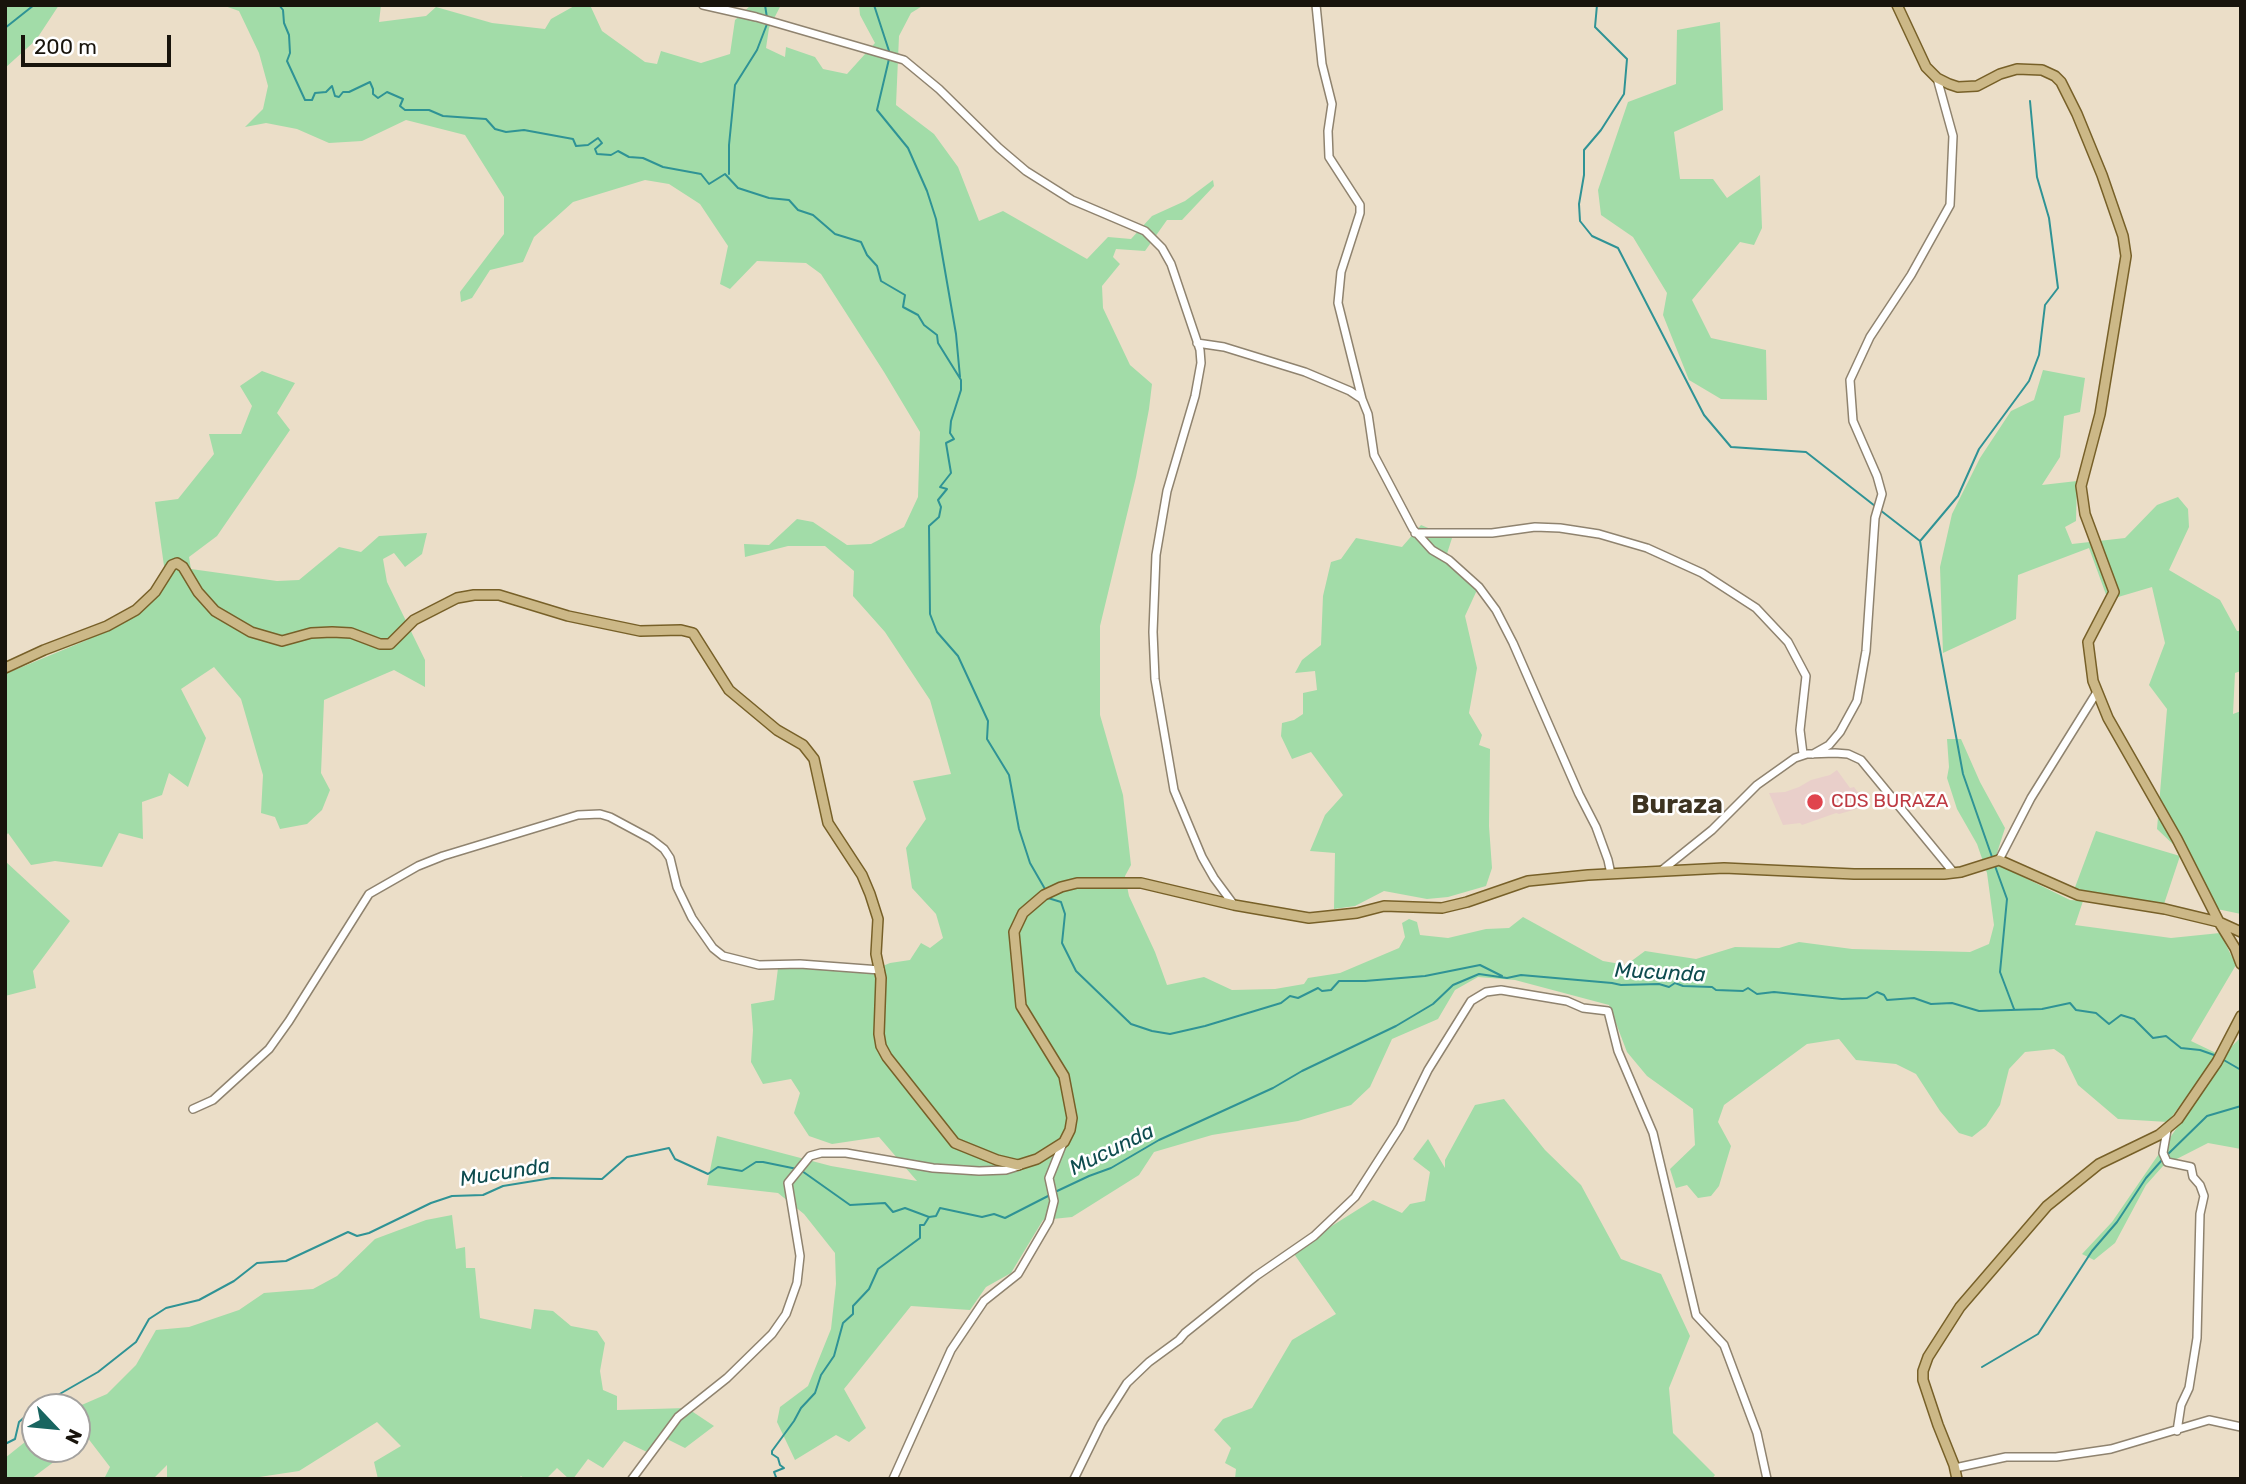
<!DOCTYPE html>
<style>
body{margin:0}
#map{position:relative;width:2246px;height:1484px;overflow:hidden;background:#ebdec8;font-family:Rubik,sans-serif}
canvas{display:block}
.frame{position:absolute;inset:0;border:7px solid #18140c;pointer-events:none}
.north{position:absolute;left:21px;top:1393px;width:70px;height:70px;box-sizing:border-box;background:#fff;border:2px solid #a3a19e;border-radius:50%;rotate:116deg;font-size:19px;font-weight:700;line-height:28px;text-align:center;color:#18140c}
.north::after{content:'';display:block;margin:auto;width:24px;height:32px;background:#196560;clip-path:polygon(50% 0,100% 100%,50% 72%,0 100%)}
.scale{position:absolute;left:21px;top:35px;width:150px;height:32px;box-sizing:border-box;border:4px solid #18140c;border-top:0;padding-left:9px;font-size:21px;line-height:24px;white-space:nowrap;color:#18140c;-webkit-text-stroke:5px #fff;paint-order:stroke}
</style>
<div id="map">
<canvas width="2246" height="1484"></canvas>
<div class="frame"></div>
<div class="north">N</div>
<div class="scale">200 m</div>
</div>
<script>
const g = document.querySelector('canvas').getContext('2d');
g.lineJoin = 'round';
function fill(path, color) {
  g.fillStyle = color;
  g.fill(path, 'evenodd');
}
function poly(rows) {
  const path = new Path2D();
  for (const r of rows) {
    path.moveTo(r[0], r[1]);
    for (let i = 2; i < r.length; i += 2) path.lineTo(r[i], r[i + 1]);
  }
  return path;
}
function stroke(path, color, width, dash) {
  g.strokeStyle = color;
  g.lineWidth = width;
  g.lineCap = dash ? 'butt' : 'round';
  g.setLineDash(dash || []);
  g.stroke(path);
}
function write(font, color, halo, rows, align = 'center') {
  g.font = font + ' Rubik,sans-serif';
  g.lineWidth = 5;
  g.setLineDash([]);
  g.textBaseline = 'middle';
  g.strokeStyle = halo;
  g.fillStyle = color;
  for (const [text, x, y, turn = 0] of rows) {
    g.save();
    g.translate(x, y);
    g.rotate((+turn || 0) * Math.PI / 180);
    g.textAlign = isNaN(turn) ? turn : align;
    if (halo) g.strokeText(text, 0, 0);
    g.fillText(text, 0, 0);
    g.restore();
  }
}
fill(poly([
 [1837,770,1850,788,1854,787,1859,794,1854,797,1860,808,1839,814,1836,813,1802,825,1800,823,1783,825,1769,793,1785,792,1799,787,1811,780,1830,775]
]), '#e9cfca');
fill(poly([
 [5,5,59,5,36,40,5,68],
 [222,5,381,5,379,22,426,16,436,7,492,23,545,29,551,19,576,5,590,5,602,31,645,62,657,64,661,51,701,63,730,54,735,20,751,5,781,5,769,28,766,48,785,57,786,47,815,57,823,69,847,74,875,43,860,15,859,5,924,5,911,13,899,36,896,105,934,134,958,167,979,221,1003,211,1087,259,1108,237,1131,239,1152,216,1185,201,1213,180,1214,186,1182,220,1167,220,1145,251,1116,249,1113,257,1120,264,1102,286,1103,308,1130,365,1152,384,1149,409,1136,477,1100,626,1100,715,1123,795,1131,865,1125,876,1129,896,1155,952,1167,985,1204,977,1232,990,1275,989,1304,984,1308,978,1340,973,1399,948,1405,937,1402,923,1409,919,1417,922,1420,935,1448,938,1486,929,1509,928,1523,917,1603,961,1626,965,1645,951,1696,959,1735,947,1779,948,1799,942,1852,949,1970,952,1989,944,1994,925,1987,873,1977,844,1957,809,1947,778,1949,767,1947,739,1961,739,1980,782,2005,828,1997,853,2007,869,2070,900,2083,901,2075,925,2171,938,2220,933,2236,965,2191,1041,2216,1053,2231,1047,2241,1037,2241,1149,2208,1143,2163,1166,2146,1185,2115,1243,2094,1260,2082,1254,2112,1222,2198,1097,2189,1093,2168,1122,2118,1119,2078,1085,2064,1056,2054,1049,2025,1052,2009,1069,2000,1105,1986,1126,1972,1137,1959,1133,1940,1111,1916,1074,1896,1064,1856,1060,1839,1039,1807,1044,1724,1105,1718,1122,1731,1146,1719,1186,1711,1196,1698,1198,1687,1185,1676,1188,1670,1169,1695,1145,1693,1109,1647,1076,1627,1052,1609,1005,1515,980,1478,977,1455,990,1438,1019,1392,1039,1370,1087,1351,1105,1298,1121,1212,1135,1154,1152,1139,1175,1072,1217,1043,1220,1011,1273,986,1287,970,1310,911,1306,844,1389,866,1428,849,1442,836,1435,795,1460,777,1422,780,1407,808,1386,831,1329,836,1284,835,1253,804,1214,778,1193,707,1185,717,1136,831,1166,917,1181,879,1137,832,1144,809,1136,794,1113,800,1093,791,1079,763,1084,751,1062,753,1030,751,1004,774,1000,778,968,878,968,890,963,910,960,921,943,930,948,943,938,936,914,912,888,906,848,926,819,913,781,951,774,930,700,885,632,853,596,854,571,825,546,788,546,745,557,744,544,769,545,797,519,813,522,847,545,871,544,904,527,918,497,920,432,884,372,821,274,806,263,757,261,730,289,720,284,728,246,700,204,669,184,645,180,573,202,534,237,523,262,490,270,472,298,461,302,460,292,504,234,504,197,465,135,406,120,362,141,329,143,297,129,266,123,245,127,263,109,268,86,259,53,239,11],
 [1720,22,1723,110,1674,132,1680,179,1713,179,1727,198,1760,175,1762,228,1754,245,1740,242,1692,300,1711,338,1766,350,1767,400,1721,399,1689,380,1663,315,1667,293,1633,237,1601,215,1598,190,1628,102,1676,84,1677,30],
 [2043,370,2085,378,2080,412,2064,416,2060,457,2042,485,2077,481,2076,521,2065,527,2072,544,2125,538,2157,505,2178,497,2188,509,2189,527,2169,570,2220,600,2237,631,2241,631,2241,671,2235,673,2233,714,2241,711,2241,914,2217,909,2177,848,2157,829,2167,709,2149,685,2165,643,2152,587,2108,600,2089,548,2018,575,2016,619,1943,653,1940,567,1952,514,1980,458,2011,411,2034,400],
 [262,371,295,383,277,413,290,430,217,536,189,557,191,569,277,581,299,580,339,547,361,552,379,536,427,533,422,554,405,567,394,553,383,559,387,582,425,660,425,687,394,670,324,700,321,773,330,790,322,810,307,824,280,829,275,817,261,813,263,775,241,699,214,667,181,689,206,738,188,787,169,773,162,795,142,802,143,839,119,833,102,867,55,861,31,865,8,833,5,838,5,674,87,640,126,614,166,580,155,502,178,499,214,454,209,434,241,434,252,406,240,386],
 [1421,525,1452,538,1445,560,1477,590,1465,616,1477,668,1469,713,1482,735,1479,745,1490,749,1489,826,1492,868,1486,886,1448,897,1427,899,1384,891,1355,906,1334,909,1335,853,1310,851,1325,815,1343,795,1311,752,1292,759,1281,736,1282,723,1294,720,1303,714,1303,693,1317,690,1315,671,1295,673,1302,660,1321,645,1323,596,1331,562,1341,559,1356,538,1402,547],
 [2096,831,2180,856,2164,904,2074,890],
 [5,861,70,921,33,971,36,988,5,996],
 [1504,1099,1545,1150,1581,1185,1621,1259,1661,1274,1690,1336,1669,1388,1673,1433,1715,1475,1712,1479,1235,1479,1236,1469,1225,1463,1231,1448,1214,1430,1223,1419,1252,1408,1292,1340,1336,1314,1292,1251,1373,1200,1402,1213,1410,1204,1425,1201,1430,1172,1413,1159,1428,1139,1445,1168,1445,1160,1475,1105],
 [452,1215,456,1249,465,1247,466,1268,475,1268,480,1318,531,1329,534,1309,553,1311,571,1326,597,1331,605,1343,600,1371,603,1390,617,1396,617,1410,687,1408,714,1426,685,1448,661,1436,649,1453,624,1441,603,1468,588,1459,573,1479,569,1479,557,1468,546,1479,525,1479,521,1476,518,1479,378,1479,374,1462,401,1446,377,1422,299,1471,246,1479,167,1479,167,1465,153,1479,104,1479,110,1467,87,1437,77,1444,77,1407,107,1394,136,1365,156,1330,189,1327,239,1310,264,1293,313,1289,337,1276,375,1239,426,1220],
 [35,1434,35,1449,71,1449,31,1479,5,1479,5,1458]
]), '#a2dca8');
stroke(poly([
 [279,5,283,10,284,23,289,35,290,53,287,61,305,100,312,100,315,93,326,92,332,86,335,96,339,97,343,92,349,92,370,82,373,89,373,94,378,98,387,92,403,99,400,106,405,110,429,110,443,116,486,119,495,129,506,132,524,130,573,139,576,146,588,145,598,138,602,143,595,149,597,154,611,155,618,151,629,157,643,158,663,167,701,174,709,184,725,174,738,188,769,198,789,200,798,210,813,215,835,234,861,242,867,255,877,266,881,281,905,295,903,307,918,315,924,325,937,335,938,343,961,380,961,390,951,421,950,433,954,439,946,443,951,473,940,487,947,489,938,500,941,507,939,517,929,526,930,614,937,632,958,656,988,721,987,739,1009,775,1019,829,1030,863,1045,889],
 [765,5,767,18],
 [874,5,890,54],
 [1597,5,1595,27,1627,59,1624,94,1601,130,1584,150,1584,175,1579,204,1580,221,1592,236,1618,248,1704,415,1731,447,1806,452,1875,506],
 [5,28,34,5],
 [889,59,877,110,908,148,927,191,936,219,956,334,960,377],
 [729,174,729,145,735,85,757,50,767,24],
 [1880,510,1920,541,1963,774,1992,857],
 [1921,540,1958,496,1979,449,2029,381,2039,355,2045,305,2058,288,2049,218,2037,177,2030,101],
 [1995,866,2007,899,2000,972,2014,1009],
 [1048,898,1061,902,1065,914,1062,943,1076,971,1131,1024,1152,1031,1170,1034,1205,1026,1281,1003,1290,996,1298,998,1318,988,1322,991,1331,990,1339,981,1365,981,1425,976,1480,965,1502,976],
 [2222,1059,2241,1070],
 [2166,1156,2207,1116,2241,1106],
 [802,1171,850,1205,885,1203,893,1212,905,1208,929,1217,936,1216,940,1208,982,1217,994,1214,1005,1218,1050,1195],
 [1055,1192,1089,1176,1111,1168,1159,1140,1273,1088,1302,1071,1396,1026,1433,1004,1453,985,1479,974,1507,978,1521,975,1612,983,1621,985,1659,984,1669,987,1675,983,1683,986,1712,987,1716,990,1743,991,1748,988,1757,994,1774,992,1842,999,1867,998,1877,992,1884,995,1887,1000,1914,998,1931,1004,1952,1003,1979,1011,2042,1009,2070,1003,2076,1010,2096,1013,2109,1024,2121,1015,2134,1019,2153,1038,2166,1036,2181,1048,2200,1050,2217,1056],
 [1982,1367,2038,1334,2092,1251,2117,1222,2146,1178,2162,1160],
 [37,1407,98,1372,136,1342,149,1319,166,1308,199,1300,234,1281,257,1263,286,1261,348,1232,357,1236,369,1233,431,1203,452,1196,483,1195,503,1186,552,1178,602,1179,627,1157,669,1148,675,1159,708,1174,718,1167,742,1171,756,1162,763,1162,797,1169],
 [5,1444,15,1439,19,1422,35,1408],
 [773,1479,776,1477,774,1472,784,1468,780,1465,778,1458,772,1454,772,1451,794,1421,801,1408,815,1393,821,1375,834,1356,843,1323,853,1314,853,1306,869,1289,878,1269,920,1238,920,1225,924,1225,929,1217]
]), '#2f9395', 2);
const minor = poly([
 [703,5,756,17,904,60,939,89,999,148,1026,171,1072,200,1145,231,1162,248,1171,264,1200,350,1201,363,1195,396,1167,491,1156,555,1153,632,1155,679,1174,790,1202,857,1214,878,1234,905],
 [1316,5,1322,64,1332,104,1328,131,1329,157,1360,205,1360,213,1341,272,1338,303,1362,399],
 [1197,343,1224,347,1305,372,1350,391,1362,399,1368,414,1374,455,1413,529,1432,550,1449,560,1479,587,1496,610,1513,643,1579,794,1596,827,1608,860,1611,874],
 [1415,533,1492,533,1535,527,1560,528,1599,534,1647,548,1702,573,1756,608,1788,642,1806,676,1800,730,1803,754],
 [1813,754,1829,745,1840,732,1857,701,1866,651,1875,518,1882,494,1877,476,1853,421,1850,380,1870,337,1911,275,1950,205,1953,136,1937,78],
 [1999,860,2031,798,2097,692],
 [1661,871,1712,830,1757,785,1795,758,1807,754,1835,753,1848,754,1861,760,1954,873],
 [193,1109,213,1100,269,1049,289,1021,369,894,418,866,443,856,578,815,600,814,610,817,651,839,664,849,670,858,677,887,692,918,713,948,723,956,759,965,800,964,880,970],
 [2167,1130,2163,1153,2167,1162,2191,1167,2193,1177,2200,1185,2204,1196,2200,1214,2197,1338,2189,1388,2181,1405,2177,1431],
 [1955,1468,2006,1457,2056,1457,2111,1449,2209,1420,2241,1427],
 [632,1479,678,1417,727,1378,772,1334,786,1314,797,1283,800,1256,788,1183,810,1156,821,1153,846,1153,933,1168,979,1171,1006,1170,1019,1166],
 [893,1479,951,1350,984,1301,1018,1274,1049,1221,1054,1201,1049,1178,1063,1143],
 [1074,1479,1101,1424,1127,1383,1149,1362,1179,1340,1185,1333,1256,1276,1314,1236,1355,1197,1400,1127,1428,1070,1471,1001,1486,992,1501,990,1567,1001,1583,1008,1608,1011,1618,1051,1653,1133,1696,1315,1724,1345,1757,1433,1767,1479]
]);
const major = poly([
 [1897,5,1926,67,1937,78,1949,84,1958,87,1977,86,2000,74,2017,69,2042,70,2055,76,2061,82,2077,114,2102,175,2123,236,2126,256,2100,414,2081,486,2085,514,2114,592,2088,642,2093,681,2108,718,2177,839,2219,922,2241,932],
 [5,668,44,650,107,626,136,610,155,592,172,565,177,563,183,567,198,592,215,611,251,632,282,641,311,633,332,632,351,633,380,644,390,644,414,620,457,598,474,595,499,595,568,616,640,631,681,630,693,633,729,690,777,730,803,745,814,759,828,823,862,875,870,894,878,919,876,954,881,978,879,1034,881,1046,887,1057,955,1143,997,1160,1018,1165,1037,1159,1064,1142,1070,1130,1072,1118,1064,1076,1021,1006,1014,932,1023,913,1044,895,1061,887,1077,883,1141,883,1234,905,1309,918,1357,913,1384,906,1442,908,1467,902,1528,881,1588,875,1724,868,1854,874,1944,874,1961,872,1999,860,2078,895,2165,909,2219,922,2235,948,2241,964],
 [1957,1479,1954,1465,1938,1425,1923,1380,1923,1371,1928,1357,1960,1307,2047,1206,2099,1164,2159,1135,2178,1119,2217,1062,2241,1016]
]);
stroke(minor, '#8f836f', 10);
stroke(major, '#776028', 12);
stroke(minor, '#fff', 7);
stroke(major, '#ccb887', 9);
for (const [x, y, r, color] of [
 [1815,802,9,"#e0444e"]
]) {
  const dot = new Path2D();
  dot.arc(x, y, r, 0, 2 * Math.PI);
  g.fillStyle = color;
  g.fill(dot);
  stroke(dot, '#fff', 2.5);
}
write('19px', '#be3a42', '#fff', [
 ["CDS BURAZA",1831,802]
], 'left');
write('italic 21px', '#0e4c4f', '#fff', [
 ["Mucunda",1660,973,3],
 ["Mucunda",1112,1150,-26],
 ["Mucunda",505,1173,-9]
]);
write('bold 26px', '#3d3321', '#fff', [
 ["Buraza",1677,805]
]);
</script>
